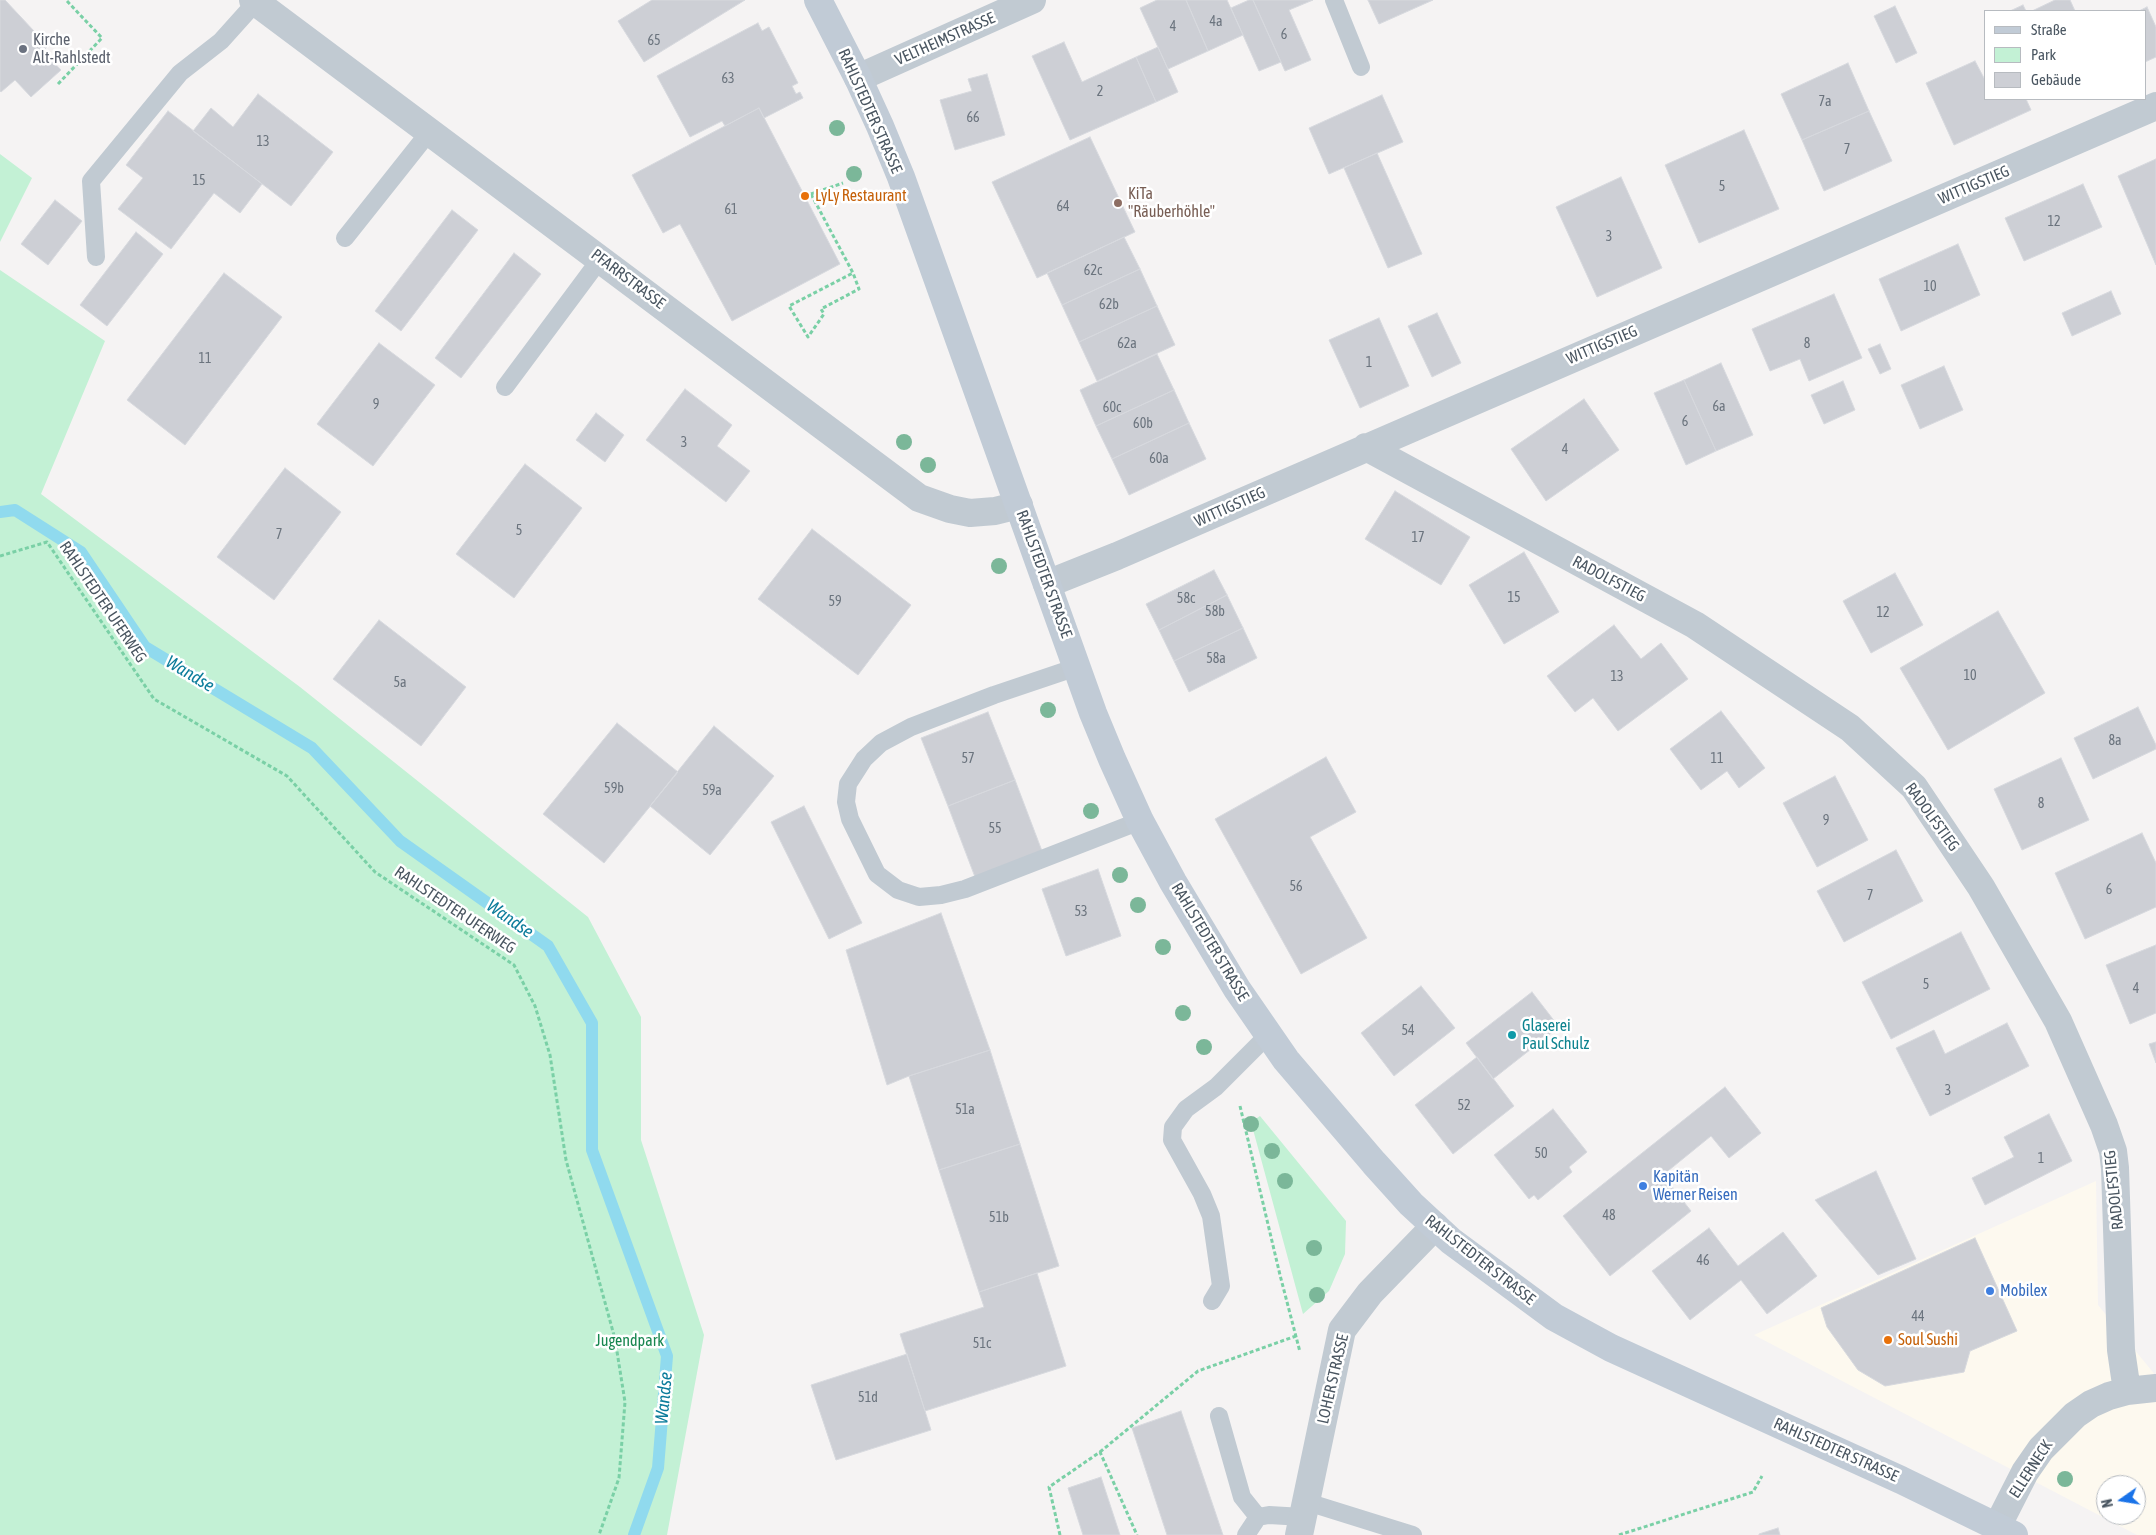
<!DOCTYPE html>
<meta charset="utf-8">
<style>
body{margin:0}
#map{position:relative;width:2156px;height:1535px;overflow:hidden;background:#f5f3f3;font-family:"Asap Condensed",sans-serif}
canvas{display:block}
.legend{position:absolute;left:1984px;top:10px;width:162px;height:90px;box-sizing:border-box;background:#fff;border:1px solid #b7bbc0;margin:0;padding:6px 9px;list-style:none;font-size:15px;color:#4a5661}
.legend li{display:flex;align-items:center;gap:10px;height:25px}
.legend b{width:25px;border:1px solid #b7bbc0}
.north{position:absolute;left:2096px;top:1475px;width:50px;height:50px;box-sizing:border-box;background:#fff;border:1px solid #b7bbc0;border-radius:50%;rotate:257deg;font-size:14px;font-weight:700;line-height:20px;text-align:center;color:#4a5661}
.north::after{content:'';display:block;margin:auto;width:18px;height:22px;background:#1a73e8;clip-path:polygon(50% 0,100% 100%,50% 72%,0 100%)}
</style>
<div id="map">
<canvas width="2156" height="1535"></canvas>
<ul class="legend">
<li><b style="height:6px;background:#c1cbd6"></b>Straße</li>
<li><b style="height:14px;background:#c3f1d5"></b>Park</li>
<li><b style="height:14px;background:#cdcfd5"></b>Gebäude</li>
</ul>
<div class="north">N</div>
</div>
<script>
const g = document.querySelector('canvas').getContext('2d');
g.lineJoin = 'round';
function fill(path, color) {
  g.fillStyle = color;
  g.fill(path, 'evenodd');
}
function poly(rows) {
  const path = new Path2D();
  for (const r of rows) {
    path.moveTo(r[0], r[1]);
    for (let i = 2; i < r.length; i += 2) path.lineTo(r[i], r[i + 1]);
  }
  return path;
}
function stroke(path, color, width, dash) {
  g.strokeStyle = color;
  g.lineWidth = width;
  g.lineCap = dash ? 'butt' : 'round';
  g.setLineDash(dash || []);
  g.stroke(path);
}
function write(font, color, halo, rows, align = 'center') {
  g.font = font + ' "Asap Condensed",sans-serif';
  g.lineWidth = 5;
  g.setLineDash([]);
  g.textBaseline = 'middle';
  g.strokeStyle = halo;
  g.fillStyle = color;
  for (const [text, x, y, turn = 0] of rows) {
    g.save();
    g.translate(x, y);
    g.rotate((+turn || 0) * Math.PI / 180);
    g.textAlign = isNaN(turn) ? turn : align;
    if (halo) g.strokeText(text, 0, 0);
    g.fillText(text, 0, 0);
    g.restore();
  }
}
fill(poly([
 [2096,1181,2098,1305,2156,1376,2156,1535,2137,1535,1754,1335],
 [2106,1485,2136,1485,2136,1515,2106,1515]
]), '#fdf9ef');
fill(poly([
 [0,154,32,178,0,242],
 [0,270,105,341,41,494,300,687,588,917,641,1017,641,1140,704,1335,667,1535,0,1535],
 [1260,1116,1346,1221,1345,1254,1329,1291,1303,1314,1251,1122]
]), '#c3f1d5');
stroke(poly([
 [0,512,15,510,81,552,145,647,312,748,400,841,548,946,592,1023,592,1150,667,1356,658,1468,634,1535]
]), '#90daee', 12);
const building = poly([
 [0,0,5,0,48,46,43,51,61,70,31,97,15,80,1,92,0,91,0,0],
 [652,0,745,0,644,62,618,21,652,0],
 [1157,0,1186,0,1208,51,1168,69,1140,8,1157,0],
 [1186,0,1227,0,1243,35,1208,51,1186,0],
 [1249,0,1253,0,1281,62,1259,71,1231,8,1249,0],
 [1253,0,1313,0,1289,10,1311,60,1285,71,1253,0],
 [1368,0,1433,0,1379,24,1368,0],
 [2055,0,2070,0,2075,11,2032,11,2055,0],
 [2023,5,2026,11,2010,11,2023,5],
 [1895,6,1917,53,1896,63,1874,16,1895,6],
 [2147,7,2156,27,2156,57,2145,62,2145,11,2139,11,2147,7],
 [758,23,762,31,769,27,798,83,792,86,796,94,800,92,803,98,764,118,759,108,725,126,722,121,690,137,657,76,758,23],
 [1064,42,1082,82,1136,57,1156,102,1070,140,1032,56,1064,42],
 [1158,47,1178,92,1156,102,1136,57,1158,47],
 [1975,61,1985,80,1985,99,2026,99,2031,110,1954,145,1926,83,1975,61],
 [1848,63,1869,111,1802,140,1781,94,1848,63],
 [987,74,1005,135,955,150,940,100,972,91,968,79,987,74],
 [258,94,333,152,291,206,193,131,211,108,233,127,258,94],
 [1382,95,1403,142,1329,174,1309,128,1382,95],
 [759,108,840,264,732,321,680,224,663,233,632,175,759,108],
 [168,111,262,184,240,213,214,193,171,249,118,209,143,178,126,165,168,111],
 [1869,111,1892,161,1824,191,1802,140,1869,111],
 [1744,130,1779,209,1699,243,1665,165,1744,130],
 [1090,137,1135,232,1037,278,992,182,1090,137],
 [1377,153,1422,254,1388,268,1344,168,1377,153],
 [2156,159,2156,265,2118,176,2156,159],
 [1621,177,1662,268,1597,297,1556,207,1621,177],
 [2083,184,2102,227,2024,261,2005,218,2083,184],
 [55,200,82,221,48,265,21,244,55,200],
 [452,210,478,230,401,331,375,311,452,210],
 [136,232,163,254,107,326,80,305,136,232],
 [1124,237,1140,269,1062,305,1047,273,1124,237],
 [1958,244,1980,295,1901,331,1879,279,1958,244],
 [514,253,541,274,461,378,435,358,514,253],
 [1140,269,1157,306,1079,342,1062,305,1140,269],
 [224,273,282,317,185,445,127,400,224,273],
 [2111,291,2121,314,2072,336,2062,313,2111,291],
 [1834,294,1862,358,1809,381,1800,359,1770,371,1752,329,1834,294],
 [1157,306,1175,345,1097,381,1079,342,1157,306],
 [1437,313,1461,363,1432,377,1408,326,1437,313],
 [1379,318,1409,386,1360,408,1329,340,1379,318],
 [379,343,435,385,373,466,317,424,379,343],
 [1880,344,1891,369,1880,374,1868,349,1880,344],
 [1157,354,1174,390,1096,426,1080,390,1157,354],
 [1721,363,1753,435,1716,451,1684,380,1721,363],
 [1944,366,1963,410,1920,429,1901,385,1944,366],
 [1684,380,1716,451,1686,465,1654,393,1684,380],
 [1843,381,1855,410,1824,424,1811,395,1843,381],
 [685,389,732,425,717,446,750,471,726,502,646,440,685,389],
 [1174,390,1189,423,1112,459,1096,426,1174,390],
 [1584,399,1619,450,1546,501,1511,449,1584,399],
 [596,413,624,435,605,462,576,440,596,413],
 [1189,423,1206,459,1129,495,1112,459,1189,423],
 [525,464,582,508,514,598,456,554,525,464],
 [285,468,341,512,274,600,217,557,285,468],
 [1395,491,1470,537,1441,585,1365,539,1395,491],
 [812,529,911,605,858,675,758,599,812,529],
 [1524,552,1559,612,1504,644,1469,585,1524,552],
 [1214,570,1227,595,1159,630,1146,604,1214,570],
 [1895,573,1923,625,1871,653,1843,601,1895,573],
 [1227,595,1243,628,1174,661,1159,630,1227,595],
 [1998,611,2045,693,1948,750,1900,668,1998,611],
 [379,620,466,687,421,746,333,679,379,620],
 [1614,625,1641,659,1661,643,1688,679,1618,731,1593,698,1575,712,1547,676,1614,625],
 [1243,628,1257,658,1189,692,1174,661,1243,628],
 [2138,707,2156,745,2156,749,2093,779,2074,738,2138,707],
 [1721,711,1765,768,1739,788,1727,771,1701,790,1670,749,1721,711],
 [988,712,1015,780,948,806,921,738,988,712],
 [617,723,678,772,604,863,543,814,617,723],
 [714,726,774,776,710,855,650,806,714,726],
 [1326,757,1356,812,1310,837,1367,938,1301,974,1215,819,1326,757],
 [2061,758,2089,820,2022,850,1994,789,2061,758],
 [1835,776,1868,840,1817,867,1783,803,1835,776],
 [1015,780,1042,851,975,877,948,806,1015,780],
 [804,806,862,923,829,939,771,822,804,806],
 [2142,833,2156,863,2156,907,2085,939,2055,873,2142,833],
 [1896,850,1923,901,1844,942,1817,891,1896,850],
 [1098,869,1121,936,1066,956,1042,889,1098,869],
 [941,913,990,1050,909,1076,887,1085,846,950,941,913],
 [1961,932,1990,989,1891,1039,1862,982,1961,932],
 [2156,945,2156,1013,2130,1024,2106,965,2156,945],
 [1421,986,1455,1028,1394,1076,1361,1033,1421,986],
 [1532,992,1559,1027,1493,1079,1466,1043,1532,992],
 [2007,1023,2029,1066,1930,1116,1896,1048,1934,1030,1945,1054,2007,1023],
 [2156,1042,2156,1063,2149,1044,2156,1042],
 [990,1050,1020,1144,939,1170,909,1076,990,1050],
 [1477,1057,1514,1106,1453,1154,1415,1105,1477,1057],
 [1725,1087,1761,1133,1729,1158,1711,1136,1663,1175,1691,1211,1610,1276,1563,1216,1725,1087],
 [1553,1109,1587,1152,1569,1167,1572,1172,1538,1200,1534,1195,1529,1199,1494,1155,1553,1109],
 [2049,1114,2072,1161,1985,1205,1972,1178,2014,1157,2004,1137,2049,1114],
 [1020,1144,1059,1266,979,1292,939,1170,1020,1144],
 [1876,1171,1916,1259,1878,1275,1815,1200,1876,1171],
 [1709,1228,1738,1266,1783,1232,1817,1276,1767,1314,1741,1280,1690,1320,1652,1271,1709,1228],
 [1975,1238,2017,1331,1970,1351,1964,1372,1885,1386,1858,1370,1827,1327,1821,1308,1975,1238],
 [1037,1273,1066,1366,925,1411,900,1334,984,1307,979,1292,1037,1273],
 [907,1354,931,1430,836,1460,811,1385,907,1354],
 [1181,1411,1223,1535,1167,1535,1132,1428,1181,1411],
 [1101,1477,1120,1535,1083,1535,1068,1488,1101,1477],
 [1778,1528,1780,1535,1759,1535,1759,1534,1778,1528]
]);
fill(building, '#cdcfd5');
stroke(building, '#d7d9de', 1);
stroke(poly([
 [58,84,102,38,66,0],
 [811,194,843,183],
 [805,196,811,194,853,273,859,289,821,309,824,314,808,337,789,306,853,273],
 [0,556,47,542,154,699,287,776,375,872,514,965,535,1006,550,1055,566,1160,615,1339,625,1402,619,1478,599,1535],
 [1240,1106,1280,1275,1300,1352],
 [1100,1452,1198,1371,1296,1336],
 [1060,1535,1049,1487,1100,1452,1137,1535],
 [1619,1535,1753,1492,1762,1476]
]), '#7ad0a6', 3, [4, 2.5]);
stroke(poly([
 [1334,0,1361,67],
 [345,238,430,131],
 [96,257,91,181,180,73,221,41,256,2],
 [505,387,601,258],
 [1077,667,994,695,911,727,881,743,864,759,848,784,846,802,850,819,877,874,898,890,919,897,941,895,965,889,1140,821],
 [1212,1301,1221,1286,1211,1216,1202,1194,1172,1140,1173,1127,1186,1109,1216,1087,1268,1035],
 [1219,1416,1242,1497,1258,1517],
 [1307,1502,1413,1535],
 [1246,1535,1258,1517,1269,1515,1303,1517]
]), '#c1cad2', 18);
stroke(poly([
 [253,0,919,498,950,509,970,513,995,511,1019,505],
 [858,78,1032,0],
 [1366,447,1695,625,1850,728,1914,787,1981,887,2058,1021,2104,1125,2113,1151,2115,1168,2121,1350,2127,1391],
 [1047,584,1117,556,2156,106],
 [1997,1527,2025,1472,2041,1449,2075,1415,2091,1404,2109,1396,2127,1391,2156,1388],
 [1299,1535,1342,1330,1370,1293,1435,1226]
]), '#c1cad2', 28);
stroke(poly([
 [818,0,858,78,880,126,901,177,1093,713,1112,759,1140,821,1173,882,1237,989,1286,1060,1374,1163,1411,1204,1451,1241,1554,1317,1611,1348,1901,1480,2014,1535]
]), '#c1cbd6', 28);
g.fillStyle = '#7bb799';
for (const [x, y] of [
 [837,128],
 [854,174],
 [904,442],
 [928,465],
 [999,566],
 [1048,710],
 [1091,811],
 [1120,875],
 [1138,905],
 [1163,947],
 [1183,1013],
 [1204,1047],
 [1251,1124],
 [1272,1151],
 [1285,1181],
 [1314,1248],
 [1317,1295],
 [2065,1479]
]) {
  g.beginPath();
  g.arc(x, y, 8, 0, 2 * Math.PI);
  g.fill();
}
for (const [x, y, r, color] of [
 [23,49,5,"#6b7280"],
 [805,196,5,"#e8710a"],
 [1118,203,5,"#8d6e63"],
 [1512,1035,5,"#0f9aa8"],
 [1643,1186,5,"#3f7fe0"],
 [1990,1291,5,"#3f7fe0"],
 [1888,1340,5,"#e8710a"]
]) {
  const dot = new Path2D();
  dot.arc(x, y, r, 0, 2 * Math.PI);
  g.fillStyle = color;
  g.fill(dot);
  stroke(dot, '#fff', 2);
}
write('14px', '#6b747e', null, [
 ["4a",1216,22],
 ["4",1173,27],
 ["6",1284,35],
 ["65",654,41],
 ["63",728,79],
 ["2",1100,92],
 ["7a",1825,102],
 ["66",973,118],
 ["13",263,142],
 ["7",1847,150],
 ["15",199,181],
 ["5",1722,187],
 ["64",1063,207],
 ["61",731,210],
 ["12",2054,222],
 ["3",1609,237],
 ["62c",1093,271],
 ["10",1930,287],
 ["62b",1109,305],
 ["62a",1127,344],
 ["8",1807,344],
 ["11",205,359],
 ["1",1369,363],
 ["9",376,405],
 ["6a",1719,407],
 ["60c",1112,408],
 ["6",1685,422],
 ["60b",1143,424],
 ["3",684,443],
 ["4",1565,450],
 ["60a",1159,459],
 ["5",519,531],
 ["7",279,535],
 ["17",1418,538],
 ["15",1514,598],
 ["58c",1186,599],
 ["59",835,602],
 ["58b",1215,612],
 ["12",1883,613],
 ["58a",1216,659],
 ["10",1970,676],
 ["13",1617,677],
 ["5a",400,683],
 ["8a",2115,741],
 ["57",968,759],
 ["11",1717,759],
 ["59b",614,789],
 ["59a",712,791],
 ["8",2041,804],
 ["9",1826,821],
 ["55",995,829],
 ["56",1296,887],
 ["6",2109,890],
 ["7",1870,896],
 ["53",1081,912],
 ["5",1926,985],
 ["4",2136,989],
 ["54",1408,1031],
 ["3",1948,1091],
 ["52",1464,1106],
 ["51a",965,1110],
 ["50",1541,1154],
 ["1",2041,1159],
 ["48",1609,1216],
 ["51b",999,1218],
 ["46",1703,1261],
 ["44",1918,1317],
 ["51c",982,1344],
 ["51d",868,1398]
]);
write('16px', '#4a5661', '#fff', [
 ["VELTHEIMSTRASSE",945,39,-24],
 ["RAHLSTEDTER STRASSE",870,111,66],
 ["WITTIGSTIEG",1974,185,-23],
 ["PFARRSTRASSE",628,279,37],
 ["WITTIGSTIEG",1602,345,-23],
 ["WITTIGSTIEG",1230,507,-24],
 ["RAHLSTEDTER STRASSE",1044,574,70],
 ["RADOLFSTIEG",1609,579,28],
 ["RAHLSTEDTER UFERWEG",103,602,56],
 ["RADOLFSTIEG",1932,817,54],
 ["RAHLSTEDTER UFERWEG",455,910,34],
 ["RAHLSTEDTER STRASSE",1210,942,59],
 ["RADOLFSTIEG",2114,1190,-96],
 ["RAHLSTEDTER STRASSE",1480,1260,38],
 ["LOHER STRASSE",1333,1379,-77],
 ["RAHLSTEDTER STRASSE",1836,1450,24],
 ["ELLERNECK",2031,1469,-57]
]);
write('16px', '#5b616d', '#fff', [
 ["Kirche",33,40],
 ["Alt-Rahlstedt",33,58]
], 'left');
write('16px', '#785e54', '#fff', [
 ["KiTa",1128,194],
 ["\"Räuberhöhle\"",1128,212]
], 'left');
write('16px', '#c56008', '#fff', [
 ["LyLy Restaurant",815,196],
 ["Soul Sushi",1898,1340]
], 'left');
write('16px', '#0d838f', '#fff', [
 ["Glaserei",1522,1026],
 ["Paul Schulz",1522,1044]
], 'left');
write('16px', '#366cbe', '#fff', [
 ["Kapitän",1653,1177],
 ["Werner Reisen",1653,1195],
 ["Mobilex",2000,1291]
], 'left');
write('16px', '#17864f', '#fff', [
 ["Jugendpark",630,1341]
]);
write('italic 18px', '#0c7c9b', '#fff', [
 ["Wandse",190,674,31],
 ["Wandse",510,919,35],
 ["Wandse",664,1398,-85]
]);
</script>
